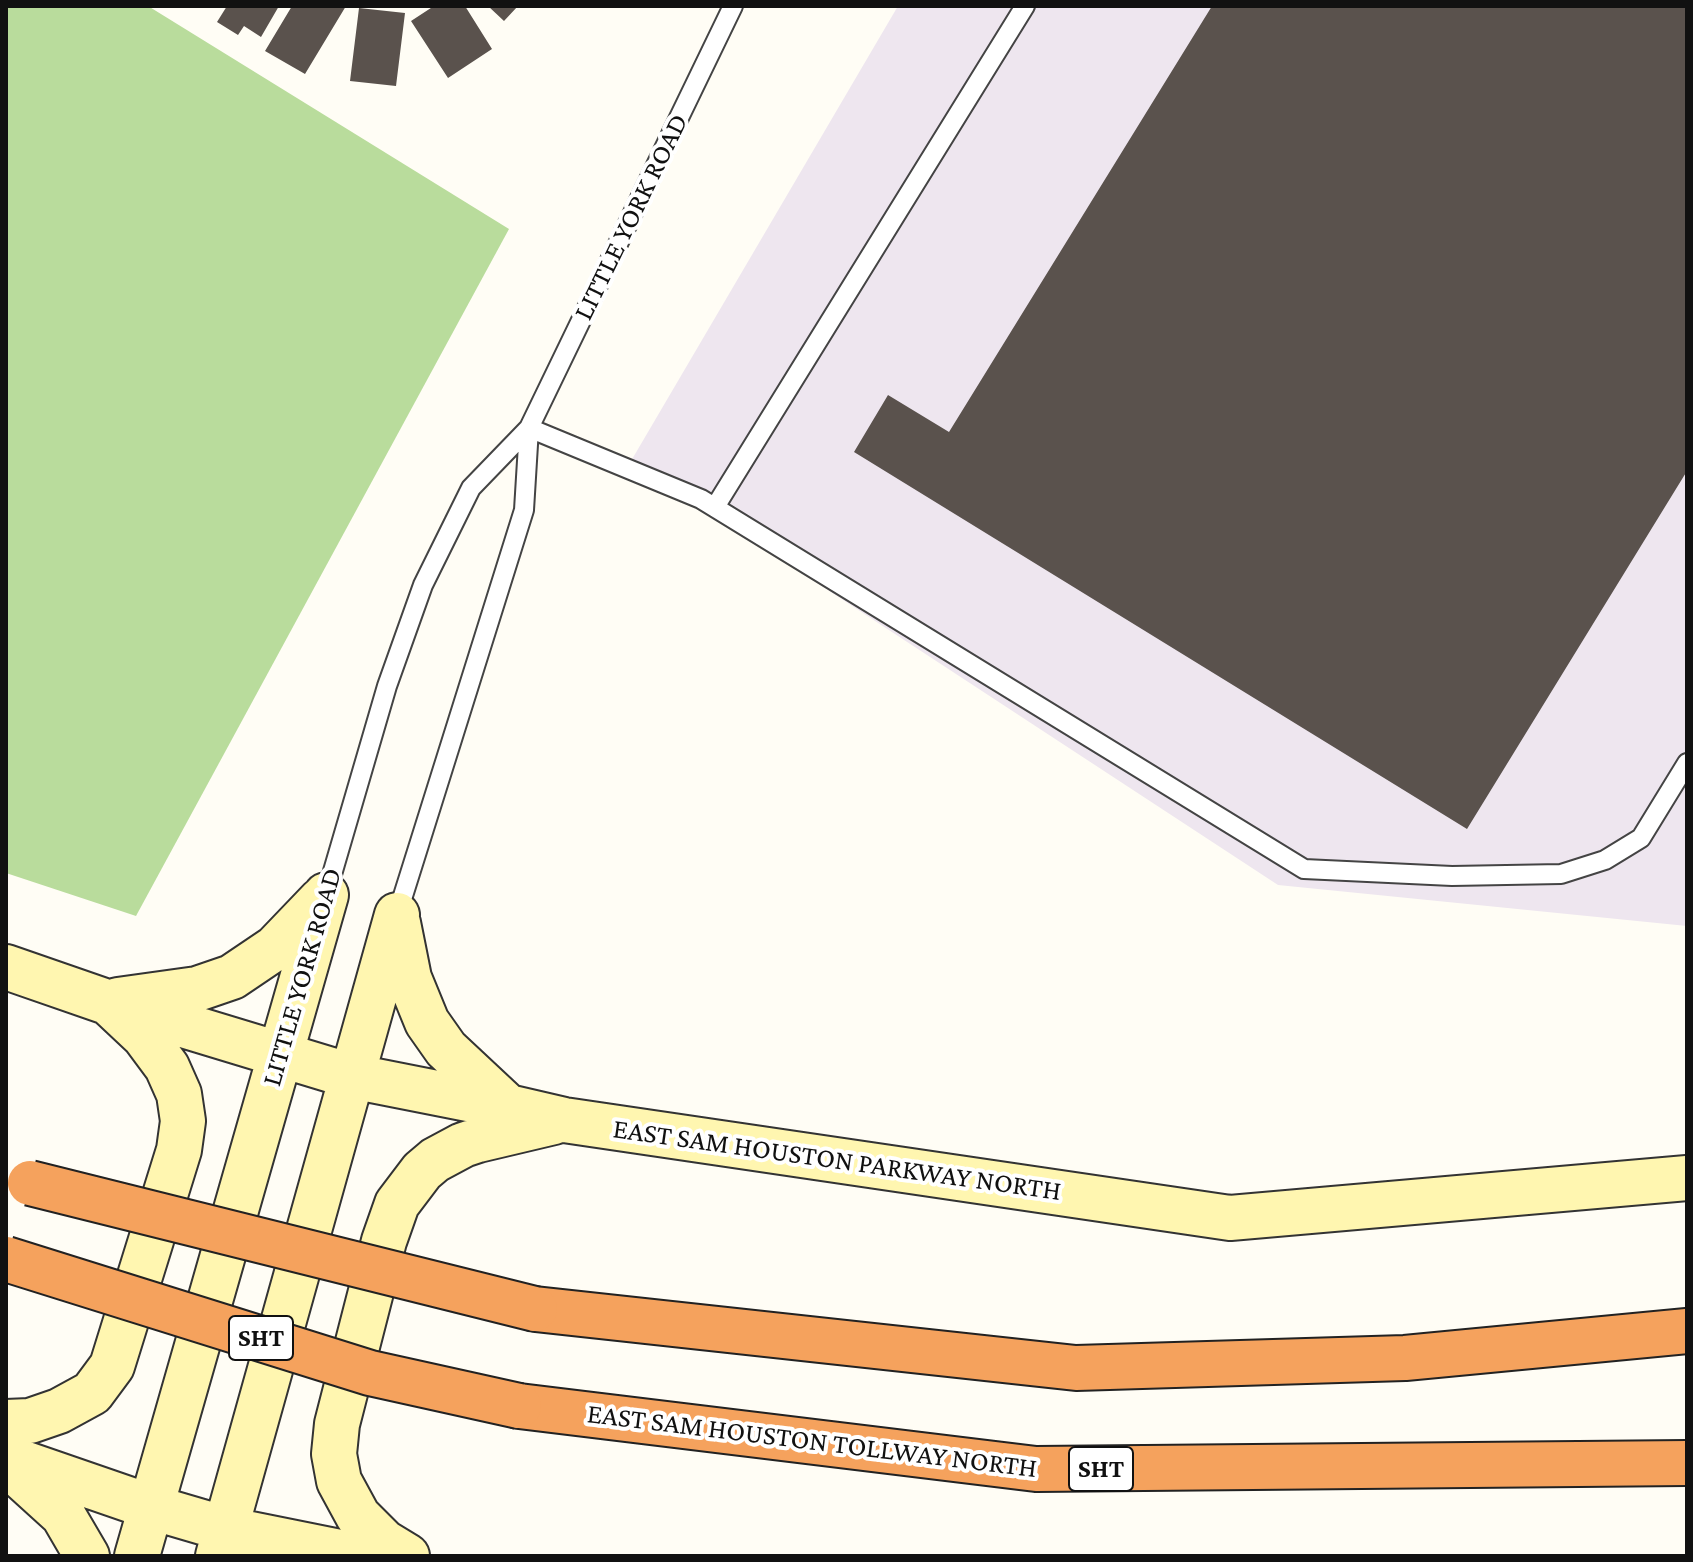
<!DOCTYPE html>
<style>
body{margin:0}
#map{position:relative;width:1693px;height:1562px;overflow:hidden;background:#fffdf5;font-family:"Crimson Pro",serif}
canvas{display:block}
.frame{position:absolute;inset:0;border:8px solid #111;pointer-events:none}
</style>
<div id="map">
<canvas width="1693" height="1562"></canvas>
<div class="frame"></div>
</div>
<script>
const g = document.querySelector('canvas').getContext('2d');
g.lineJoin = 'round';
function fill(path, color) {
  g.fillStyle = color;
  g.fill(path, 'evenodd');
}
function poly(rows) {
  const path = new Path2D();
  for (const r of rows) {
    path.moveTo(r[0], r[1]);
    for (let i = 2; i < r.length; i += 2) path.lineTo(r[i], r[i + 1]);
  }
  return path;
}
function stroke(path, color, width, dash) {
  g.strokeStyle = color;
  g.lineWidth = width;
  g.lineCap = dash ? 'butt' : 'round';
  g.setLineDash(dash || []);
  g.stroke(path);
}
function write(font, color, halo, rows, align = 'center') {
  g.font = font + ' "Crimson Pro",serif';
  g.lineWidth = 8;
  g.setLineDash([]);
  g.textBaseline = 'middle';
  g.strokeStyle = halo;
  g.fillStyle = color;
  for (const [text, x, y, turn = 0] of rows) {
    g.save();
    g.translate(x, y);
    g.rotate((+turn || 0) * Math.PI / 180);
    g.textAlign = isNaN(turn) ? turn : align;
    if (halo) g.strokeText(text, 0, 0);
    g.fillText(text, 0, 0);
    g.restore();
  }
}
fill(poly([
 [898,6,1687,6,1687,926,1278,885,631,461]
]), '#eee6ef');
fill(poly([
 [6,6,148,6,509,229,136,916,6,873]
]), '#b9dc9c');
fill(poly([
 [227,6,279,6,261,37,244,26,238,35,217,22],
 [292,6,346,6,305,74,265,51],
 [434,6,465,6,492,49,448,78,411,21],
 [488,6,518,6,504,21],
 [1212,6,1687,6,1687,471,1467,829,854,452,888,395,949,432],
 [359,8,405,13,396,86,350,81]
]), '#5a524d');
const lane = poly([
 [529,428,701,499,1304,869,1452,876,1561,874,1605,860,1641,838,1687,763],
 [715,507,1025,6],
 [326,895,387,686,423,585,471,488,529,428,733,6],
 [397,915,524,510,529,428]
]);
const secondary = poly([
 [398,923,409,978,427,1022,446,1049,508,1107],
 [6,967,107,1002,351,1076,508,1107,564,1120,1230,1218,1687,1178],
 [118,1000,197,989,232,977,275,948,321,900],
 [6,1422,30,1421,59,1411,92,1393,112,1366,179,1150,183,1121,179,1094,167,1067,144,1036,111,1005],
 [6,1457,151,1507,226,1529,360,1556],
 [8,1465,63,1515,87,1556],
 [137,1556,326,895],
 [218,1556,397,915],
 [407,1556,384,1542,358,1516,339,1481,334,1454,337,1424,384,1241,397,1204,422,1171,435,1160,463,1145,478,1140,554,1122]
]);
const highway = poly([
 [535,1309,1076,1368,1405,1358,1687,1331],
 [519,1406,1036,1469,1687,1463]
]);
stroke(lane, '#444', 22);
stroke(secondary, '#333', 48);
stroke(highway, '#222', 48);
stroke(lane, '#fff', 18);
stroke(secondary, '#fff6b0', 44);
stroke(highway, '#f5a25d', 44);
const highwayBridge = poly([
 [30,1183,535,1309],
 [6,1259,370,1373,519,1406]
]);
stroke(highwayBridge, '#222', 48, []);
stroke(highwayBridge, '#f5a25d', 44);
for (const [x, y, w] of [
 [261,1338,64],
 [1101,1469,64]
]) {
  const box = new Path2D();
  box.roundRect(x - w / 2, y - 22, w, 44, 6);
  g.fillStyle = '#fff';
  g.fill(box);
  stroke(box, '#111', 2);
}
write('bold 26px', '#111', null, [
 ["SHT",261,1338],
 ["SHT",1101,1469]
]);
write('28px', '#111', '#fff', [
 ["LITTLE YORK ROAD",631,217,-64],
 ["LITTLE YORK ROAD",302,977,-74],
 ["EAST SAM HOUSTON PARKWAY NORTH",837,1160,8],
 ["EAST SAM HOUSTON TOLLWAY NORTH",812,1441,7]
]);
</script>
